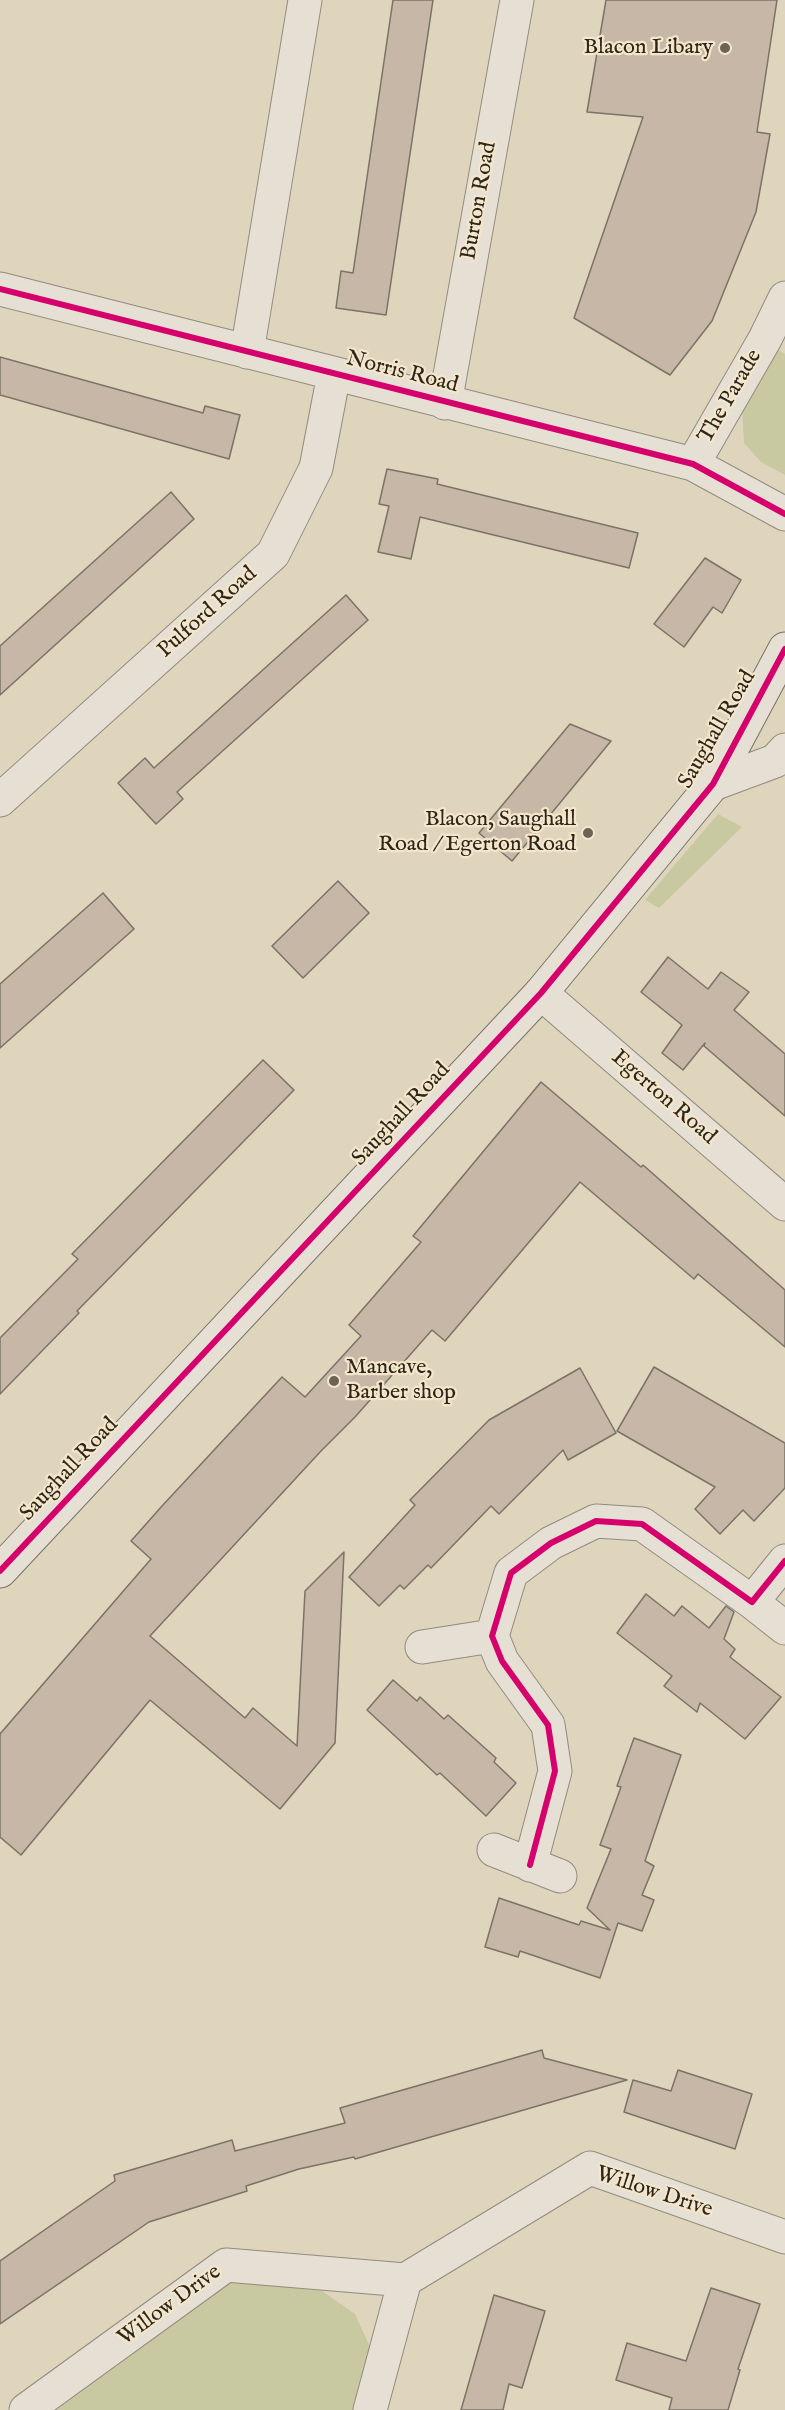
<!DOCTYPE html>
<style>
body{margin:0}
canvas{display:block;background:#dfd4bc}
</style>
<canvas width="785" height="2410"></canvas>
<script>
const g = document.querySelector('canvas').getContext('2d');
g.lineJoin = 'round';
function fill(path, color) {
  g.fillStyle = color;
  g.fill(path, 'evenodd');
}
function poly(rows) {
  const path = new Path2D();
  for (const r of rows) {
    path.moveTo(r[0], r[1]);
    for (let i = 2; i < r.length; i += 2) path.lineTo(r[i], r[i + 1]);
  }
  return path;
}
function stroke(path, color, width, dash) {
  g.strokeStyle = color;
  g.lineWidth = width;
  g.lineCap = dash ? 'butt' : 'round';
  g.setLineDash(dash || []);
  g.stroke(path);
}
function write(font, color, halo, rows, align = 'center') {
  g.font = font + ' "IM FELL English",serif';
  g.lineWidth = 4.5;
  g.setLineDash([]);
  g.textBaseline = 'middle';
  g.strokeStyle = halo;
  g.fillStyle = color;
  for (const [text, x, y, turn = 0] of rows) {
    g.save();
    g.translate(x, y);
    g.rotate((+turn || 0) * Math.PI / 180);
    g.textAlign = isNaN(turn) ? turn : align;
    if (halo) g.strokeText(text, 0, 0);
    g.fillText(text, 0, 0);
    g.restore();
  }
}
fill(poly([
 [778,350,785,354,785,475,761,462,744,443,742,407],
 [718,814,742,827,659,908,645,900],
 [243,2282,322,2291,355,2314,370,2347,353,2410,46,2410,221,2285]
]), '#c8c9a1');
const building = poly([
 [393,0,433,0,386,315,336,308,341,271,353,273,393,0],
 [606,0,777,0,757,132,770,134,756,212,712,321,670,375,574,318,643,117,587,112,606,0],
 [0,357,203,413,205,406,240,415,229,459,0,395,0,357],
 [387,469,438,479,437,484,638,533,629,568,420,517,411,559,378,552,389,506,379,504,387,469],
 [171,492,194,519,0,695,0,646,171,492],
 [705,558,741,580,722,613,713,607,684,647,654,624,705,558],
 [346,595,368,620,177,792,183,799,156,824,118,783,145,758,154,768,346,595],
 [570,724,611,741,512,861,479,833,570,724],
 [338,881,369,913,303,978,272,946,338,881],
 [103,893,134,929,0,1048,0,984,103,893],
 [668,957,708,989,721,972,749,992,734,1010,785,1054,785,1116,704,1046,705,1043,683,1070,662,1053,682,1025,641,992,668,957],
 [263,1060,294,1090,77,1311,79,1313,0,1394,0,1338,78,1259,72,1254,263,1060],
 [541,1082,641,1167,643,1165,785,1290,785,1347,698,1274,694,1279,580,1182,445,1341,432,1330,355,1417,321,1451,150,1636,245,1718,253,1708,297,1746,305,1591,344,1552,335,1743,280,1809,150,1700,21,1855,0,1837,0,1734,151,1559,131,1541,162,1506,282,1377,305,1397,361,1336,349,1325,421,1242,413,1236,541,1082],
 [654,1367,785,1443,785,1488,754,1521,743,1510,720,1534,695,1509,715,1487,617,1431,654,1367],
 [580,1368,616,1433,568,1460,563,1450,499,1514,491,1506,431,1568,428,1565,404,1589,400,1585,379,1606,349,1577,415,1505,410,1500,489,1420,580,1368],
 [646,1594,674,1616,682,1606,709,1628,726,1606,734,1612,724,1639,735,1649,730,1657,781,1697,745,1739,700,1703,697,1712,664,1686,672,1676,617,1633,646,1594],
 [393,1680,417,1701,420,1697,444,1719,448,1715,496,1758,494,1762,516,1783,486,1816,440,1773,437,1775,367,1710,393,1680],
 [634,1738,681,1755,645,1861,654,1866,642,1895,654,1900,642,1931,618,1923,600,1978,520,1951,518,1957,485,1947,499,1898,579,1925,581,1921,610,1930,587,1908,611,1849,600,1845,621,1787,617,1786,634,1738],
 [542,2050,544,2058,627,2080,355,2159,354,2157,299,2169,246,2186,247,2191,149,2222,0,2324,0,2261,115,2181,114,2175,232,2140,235,2151,345,2123,340,2108,542,2050],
 [678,2070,752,2094,735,2149,624,2112,633,2080,671,2091,678,2070],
 [711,2288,760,2304,738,2369,740,2370,728,2410,669,2410,672,2398,616,2380,627,2343,686,2361,711,2288],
 [494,2295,545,2311,522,2388,509,2384,503,2410,461,2410,494,2295]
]);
fill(building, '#c7b7a6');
stroke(building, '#7a7467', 1.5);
const street = poly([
 [0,289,693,464,785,514],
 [247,352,305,0],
 [445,403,517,0],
 [693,464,765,339,785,298],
 [713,784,775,761,785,750],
 [0,800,273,554,316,468,334,374],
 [541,993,785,1204],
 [752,1602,785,1628],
 [422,1647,492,1636],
 [494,1850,560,1876],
 [530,1865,555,1771,548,1725,502,1661,492,1636,511,1573,551,1543,596,1521,642,1524,752,1602,785,1561],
 [26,2410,226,2265,405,2280],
 [370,2410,405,2280,590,2168,785,2237]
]);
const secondary = poly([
 [0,1571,541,993,713,784,785,649]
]);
stroke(street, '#938b7d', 35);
stroke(secondary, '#7a7467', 35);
stroke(street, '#e5dfd4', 33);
stroke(secondary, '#e5dfd4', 33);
stroke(poly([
 [0,289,693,464,785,514],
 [0,1571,541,993,713,784,785,649],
 [530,1865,555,1771,548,1725,502,1661,492,1636,511,1573,551,1543,596,1521,642,1524,752,1602,785,1561]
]), '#d6006c', 6);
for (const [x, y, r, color] of [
 [725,48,6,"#6b6354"],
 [588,833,6,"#6b6354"],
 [334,1381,6,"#6b6354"]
]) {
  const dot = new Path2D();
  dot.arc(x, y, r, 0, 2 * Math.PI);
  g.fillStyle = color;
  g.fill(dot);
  stroke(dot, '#f4e6ca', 2);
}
write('22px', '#2d261c', '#f4e6ca', [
 ["Blacon Libary",713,48],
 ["Blacon, Saughall",576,820],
 ["Road / Egerton Road",576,845],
 ["Mancave,",346,1368,"left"],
 ["Barber shop",346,1393,"left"]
], 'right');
write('22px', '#2d261c', '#f4e6ca', [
 ["Burton Road",480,201,-80],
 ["Norris Road",402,373,14],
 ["The Parade",731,397,-60],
 ["Pulford Road",208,613,-42],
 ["Saughall Road",718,730,-60],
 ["Egerton Road",663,1098,41],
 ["Saughall Road",402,1115,-47],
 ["Saughall Road",70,1470,-47],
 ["Willow Drive",654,2193,18],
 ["Willow Drive",170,2306,-36]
]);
</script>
